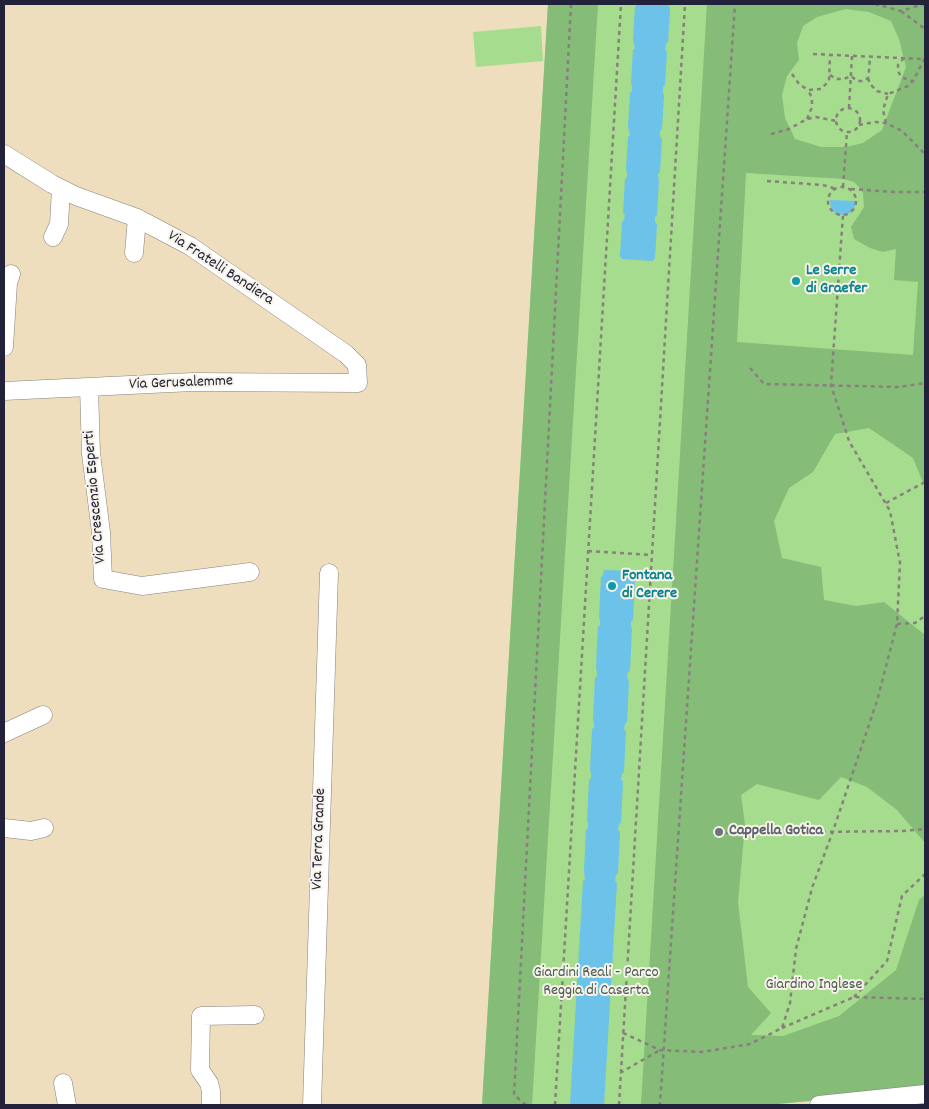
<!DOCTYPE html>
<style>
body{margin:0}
#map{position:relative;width:929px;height:1109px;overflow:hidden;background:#eedebd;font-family:Dekko,sans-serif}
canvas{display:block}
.frame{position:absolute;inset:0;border:5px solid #22223b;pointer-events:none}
</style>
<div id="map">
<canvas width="929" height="1109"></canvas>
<div class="frame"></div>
</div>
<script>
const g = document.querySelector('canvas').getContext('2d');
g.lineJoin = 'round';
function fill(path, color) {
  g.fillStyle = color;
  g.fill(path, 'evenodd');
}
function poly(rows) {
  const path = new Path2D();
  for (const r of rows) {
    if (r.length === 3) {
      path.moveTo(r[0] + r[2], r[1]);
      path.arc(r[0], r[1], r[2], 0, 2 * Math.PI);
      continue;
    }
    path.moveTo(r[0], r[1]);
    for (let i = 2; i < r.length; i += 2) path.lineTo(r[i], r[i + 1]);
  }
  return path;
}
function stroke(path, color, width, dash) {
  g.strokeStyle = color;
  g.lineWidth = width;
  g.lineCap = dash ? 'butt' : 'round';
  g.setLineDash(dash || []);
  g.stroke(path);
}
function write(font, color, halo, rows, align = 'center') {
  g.font = font + ' Dekko,sans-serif';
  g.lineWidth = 4;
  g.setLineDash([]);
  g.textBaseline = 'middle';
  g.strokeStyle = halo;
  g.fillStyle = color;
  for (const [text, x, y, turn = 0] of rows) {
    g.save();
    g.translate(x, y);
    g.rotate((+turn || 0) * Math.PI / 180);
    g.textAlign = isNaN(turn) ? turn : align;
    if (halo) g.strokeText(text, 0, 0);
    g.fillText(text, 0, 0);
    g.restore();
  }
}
fill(poly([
 [548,4,925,4,925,1090,767,1105,482,1105],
 [541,26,543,61,476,67,473,32]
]), '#a5dc8d');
fill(poly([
 [548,4,598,4,532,1105,482,1105],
 [707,4,925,4,925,487,913,458,869,428,835,434,813,472,789,488,774,521,782,558,821,567,824,600,856,606,884,602,925,635,925,843,897,810,867,787,841,777,819,800,757,784,741,795,745,825,738,902,748,987,771,1013,751,1035,783,1036,839,1016,896,970,919,900,925,894,925,1090,767,1105,641,1105],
 [846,9,869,12,891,21,899,39,906,67,882,130,863,143,846,147,821,147,795,139,785,118,782,95,787,76,799,60,797,43,803,26,817,17],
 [746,173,844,179,854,182,859,187,863,193,864,207,851,227,854,239,870,248,883,252,896,249,894,280,918,282,913,355,737,342]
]), '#84bc78');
fill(poly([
 [637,4,668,4,670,9,668,42,666,44,665,50,667,52,665,85,663,87,663,93,664,95,662,129,660,131,660,137,662,139,660,172,658,174,659,181,657,215,655,217,655,222,657,224,655,258,652,261,622,259,620,256,622,222,624,220,625,215,623,213,625,179,627,177,627,172,626,169,628,137,630,135,628,127,630,93,632,91,632,85,631,84,633,50,635,48,633,40,635,7],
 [830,200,856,201,854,209,850,213,842,215,835,213,831,208],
 [604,570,634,571,634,577,635,579,633,620,631,622,631,627,632,629,630,671,628,672,627,678,629,681,627,722,625,724,624,730,626,731,624,772,622,774,621,780,623,781,621,823,619,824,618,830,620,832,618,873,616,875,615,881,617,883,604,1105,570,1105,583,881,585,879,584,871,586,830,588,828,588,823,587,820,589,780,591,778,591,772,590,770,592,729,594,728,594,722,593,720,595,678,597,676,597,671,596,669,597,642,598,627,600,625,600,620,599,618,601,577,603,575]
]), '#6cc2e9');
const minor = poly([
 [4,154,52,184,76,196,137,218,190,246,346,354,357,365,358,383,193,382,4,391],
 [53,237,59,224,61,189],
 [134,253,137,218],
 [4,347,8,283,11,274],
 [89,387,91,454,101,532,103,579,142,586,250,572],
 [4,733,43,715],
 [4,828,31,831,44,828],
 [63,1083,67,1105],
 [211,1105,211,1091,209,1083,200,1070,201,1016,255,1015],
 [312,1105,329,573],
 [819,1105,925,1094]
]);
stroke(minor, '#88807c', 19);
stroke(poly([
 [875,4,901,11,924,4],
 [901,11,925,29],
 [813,54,922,59,925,57],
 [904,58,898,65,898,71,901,77,912,81],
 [792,74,799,84,808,90,821,89,829,81,830,55],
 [830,75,836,79,844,79,851,76,857,81,864,81,868,78,869,71,870,57],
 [868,78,870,84,877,91,888,94],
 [849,108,852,56],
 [848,120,12],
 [807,119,812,107,812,98,808,90],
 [886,123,883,110,888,94,908,86,913,81,925,58],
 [859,125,875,122,886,123,902,131,925,154],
 [771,134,789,129,807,119,816,117,836,121],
 [767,181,823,185,836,189],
 [842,201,14],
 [843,187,847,132],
 [851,189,894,192,925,192],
 [750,368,764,384,899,387,925,383],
 [886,503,925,482],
 [588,551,651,555],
 [897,624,915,623,925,616],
 [726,833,903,831,925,829],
 [854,997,887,961,902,896,925,874],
 [782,1028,854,997,925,999],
 [623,1033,660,1050,702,1052,750,1044,782,1028,790,1003,796,949,812,888,833,831,877,701,897,624,900,563,890,511,849,441,831,385,843,215],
 [620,1073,660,1050],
 [526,1105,514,1095,571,4],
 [555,1105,621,4],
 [619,1105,685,4],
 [658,1105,660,1104,735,4]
]), '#88807c', 2.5, [4, 4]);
stroke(minor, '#fff', 18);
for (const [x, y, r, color] of [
 [796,281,5,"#0f9aa8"],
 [612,586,5,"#0f9aa8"],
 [719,832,5,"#6b7280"]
]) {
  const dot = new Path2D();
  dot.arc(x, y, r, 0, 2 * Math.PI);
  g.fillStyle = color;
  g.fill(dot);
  stroke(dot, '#f7f3e8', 2);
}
write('16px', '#22223b', '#f7f3e8', [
 ["Via Fratelli Bandiera",220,269,33],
 ["Via Gerusalemme",181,384,-2],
 ["Via Crescenzio Esperti",96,497,-95],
 ["Via Terra Grande",320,839,-88]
]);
write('bold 16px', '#0d838f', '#f7f3e8', [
 ["Le Serre",806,272],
 ["di Graefer",806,290],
 ["Fontana",622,577],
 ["di Cerere",622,595]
], 'left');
write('bold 16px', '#5b616d', '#f7f3e8', [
 ["Cappella Gotica",729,832]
], 'left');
write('16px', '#495a54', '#f7f3e8', [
 ["Giardini Reali - Parco",596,974],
 ["Reggia di Caserta",596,992],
 ["Giardino Inglese",814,986]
]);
</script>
